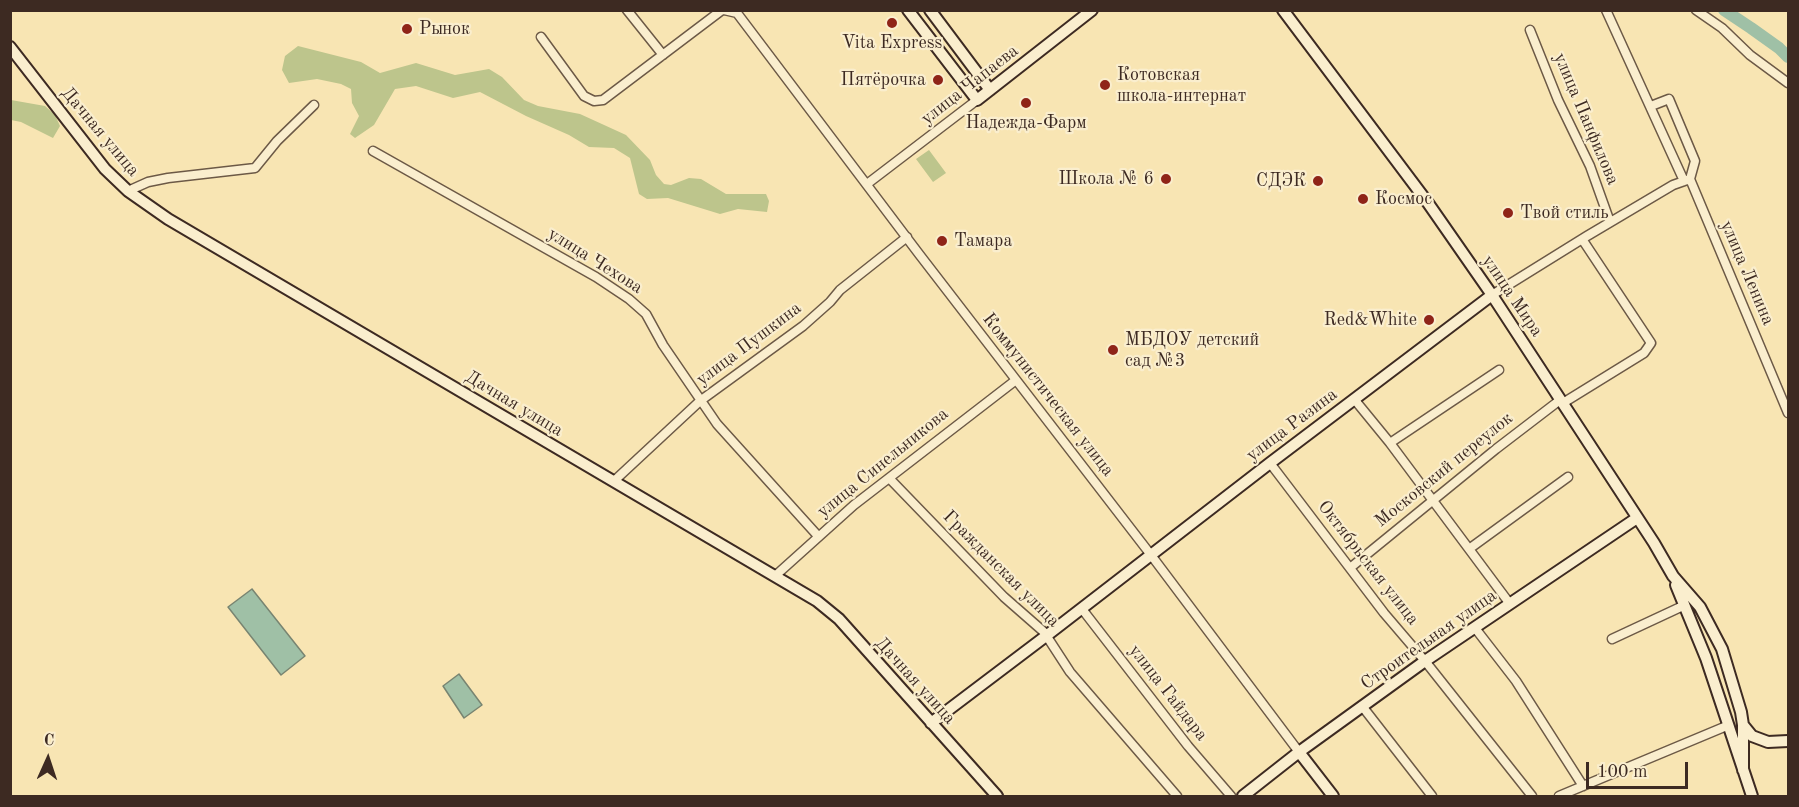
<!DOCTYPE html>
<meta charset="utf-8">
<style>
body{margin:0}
#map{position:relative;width:1799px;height:807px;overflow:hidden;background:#f8e5b3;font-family:"Old Standard TT",serif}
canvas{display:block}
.frame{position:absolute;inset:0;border:12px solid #3d2a22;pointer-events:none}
.north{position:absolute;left:18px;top:729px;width:60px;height:60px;-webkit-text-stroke:4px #faeece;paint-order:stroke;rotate:3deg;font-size:16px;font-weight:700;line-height:24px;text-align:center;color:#3d2a22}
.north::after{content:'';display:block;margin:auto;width:21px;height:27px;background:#3d2a22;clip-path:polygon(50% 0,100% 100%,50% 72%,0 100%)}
.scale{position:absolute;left:1586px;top:762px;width:102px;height:27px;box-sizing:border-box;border:3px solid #3d2a22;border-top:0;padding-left:8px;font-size:18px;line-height:21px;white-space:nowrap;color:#3d2a22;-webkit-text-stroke:4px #faeece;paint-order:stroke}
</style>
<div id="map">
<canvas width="1799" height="807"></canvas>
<div class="frame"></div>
<div class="north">С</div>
<div class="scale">100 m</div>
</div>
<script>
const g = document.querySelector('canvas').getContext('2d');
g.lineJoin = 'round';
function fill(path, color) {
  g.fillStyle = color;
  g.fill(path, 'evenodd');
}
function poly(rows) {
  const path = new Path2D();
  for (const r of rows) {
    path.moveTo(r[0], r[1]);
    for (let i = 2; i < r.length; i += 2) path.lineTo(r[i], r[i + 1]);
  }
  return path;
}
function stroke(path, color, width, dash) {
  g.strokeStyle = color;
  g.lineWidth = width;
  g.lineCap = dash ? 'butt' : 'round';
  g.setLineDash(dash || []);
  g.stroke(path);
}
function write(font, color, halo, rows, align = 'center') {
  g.font = font + ' "Old Standard TT",serif';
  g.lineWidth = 4.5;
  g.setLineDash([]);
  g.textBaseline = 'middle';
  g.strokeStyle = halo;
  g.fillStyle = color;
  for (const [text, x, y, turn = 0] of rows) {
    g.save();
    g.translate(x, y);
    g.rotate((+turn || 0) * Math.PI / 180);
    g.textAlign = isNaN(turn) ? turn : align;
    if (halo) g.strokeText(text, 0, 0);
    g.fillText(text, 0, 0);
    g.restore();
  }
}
fill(poly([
 [298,46,361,62,380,73,416,63,455,75,489,69,502,77,524,100,538,106,580,114,626,135,650,160,656,175,664,184,671,185,689,178,701,179,726,194,766,194,769,201,767,212,738,209,720,214,668,198,647,199,639,194,630,158,614,148,589,147,569,135,526,116,480,92,453,98,416,86,395,89,374,125,355,138,350,134,359,116,352,103,351,89,341,84,317,79,289,83,282,70,285,56],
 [11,100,45,106,55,115,60,126,53,138,21,122,11,120],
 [929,150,946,173,933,182,916,159]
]), '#bdc58c');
const water = poly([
 [252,589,305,656,281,675,228,607,252,589],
 [459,674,482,705,464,718,443,686,459,674]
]);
fill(water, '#9fc0a6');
stroke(water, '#788471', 1.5);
stroke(poly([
 [1724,10,1751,28,1779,48,1788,57]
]), '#9fc0a6', 12);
const street = poly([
 [627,10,663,55],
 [724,10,737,13,919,254,1151,555,1299,752],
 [1606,10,1684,181],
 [1696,10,1722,28,1750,55,1788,83],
 [1530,30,1558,100,1590,166,1610,222],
 [541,37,584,96,594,101,603,100,722,10],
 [1651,106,1669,99,1695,161,1690,179],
 [373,151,596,277,629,299,646,314,663,345,717,424,818,536],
 [1690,179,1788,413],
 [867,184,977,100],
 [128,191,148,182,168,178,255,168,277,141,314,105],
 [1492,295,1587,236,1673,185,1690,179],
 [1354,399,1390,443,1510,604],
 [1563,403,1644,353,1651,343,1582,239],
 [1390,443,1499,370],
 [1270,463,1384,613,1425,661,1532,796],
 [889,478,1004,597,1044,632,1070,672,1177,796],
 [614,481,700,401,803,326,830,302,840,290,907,237],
 [1469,549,1568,477],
 [1350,568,1496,449,1560,400],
 [775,576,854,505,1016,380],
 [1082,609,1188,746,1231,796],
 [1475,628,1516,681,1583,786],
 [1612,639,1685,605],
 [1362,706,1432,796],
 [1559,796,1729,725]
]);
const secondary = poly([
 [908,10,977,100,1092,10],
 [930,10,990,90],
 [1283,10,1428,203,1492,295,1654,543,1673,576,1700,607,1722,649,1741,712,1743,725,1743,770],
 [10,47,105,169,128,191,168,219,817,601,839,619,997,796],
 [1676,585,1706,658,1752,796],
 [931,723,1046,636,1270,463,1492,295],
 [1743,725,1752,736,1768,742,1788,741],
 [1299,752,1333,796],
 [1243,796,1299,752,1425,661,1637,518]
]);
stroke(street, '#6c5946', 11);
stroke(secondary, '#3d2a22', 14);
stroke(street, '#faeece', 8);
stroke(secondary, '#faeece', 10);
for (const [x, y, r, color] of [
 [892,23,6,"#8f2418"],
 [407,29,6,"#8f2418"],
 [938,80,6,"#8f2418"],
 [1105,85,6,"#8f2418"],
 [1026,103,6,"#8f2418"],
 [1166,179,6,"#8f2418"],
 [1318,181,6,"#8f2418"],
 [1363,199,6,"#8f2418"],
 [1508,213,6,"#8f2418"],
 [942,241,6,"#8f2418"],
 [1429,320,6,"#8f2418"],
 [1113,350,6,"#8f2418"]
]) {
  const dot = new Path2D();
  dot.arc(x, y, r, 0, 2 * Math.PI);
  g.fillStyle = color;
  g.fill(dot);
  stroke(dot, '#faeece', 2);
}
write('18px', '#3d2a22', '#faeece', [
 ["Рынок",419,29],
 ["Vita Express",892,43,"center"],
 ["Котовская",1117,75],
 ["школа-интернат",1117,96],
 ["Пятёрочка",926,80,"right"],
 ["Надежда-Фарм",1026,123,"center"],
 ["Школа № 6",1154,179,"right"],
 ["СДЭК",1306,181,"right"],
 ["Космос",1375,199],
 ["Твой стиль",1520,213],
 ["Тамара",954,241],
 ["Red&White",1417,320,"right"],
 ["МБДОУ детский",1125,340],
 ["сад №3",1125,361]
], 'left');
write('18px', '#3d2a22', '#faeece', [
 ["улица Чапаева",970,85,-38],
 ["улица Панфилова",1586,119,67],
 ["Дачная улица",100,132,50],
 ["улица Чехова",595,261,32],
 ["улица Ленина",1747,273,67],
 ["улица Мира",1512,296,56],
 ["улица Пушкина",749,344,-37],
 ["Коммунистическая улица",1048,395,52],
 ["Дачная улица",514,404,31],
 ["улица Разина",1292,425,-37],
 ["улица Синельникова",883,463,-39],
 ["Московский переулок",1444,470,-39],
 ["Октябрьская улица",1368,563,52],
 ["Гражданская улица",1001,569,45],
 ["Строительная улица",1429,640,-35],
 ["Дачная улица",915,681,48],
 ["улица Гайдара",1168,693,52]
]);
</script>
